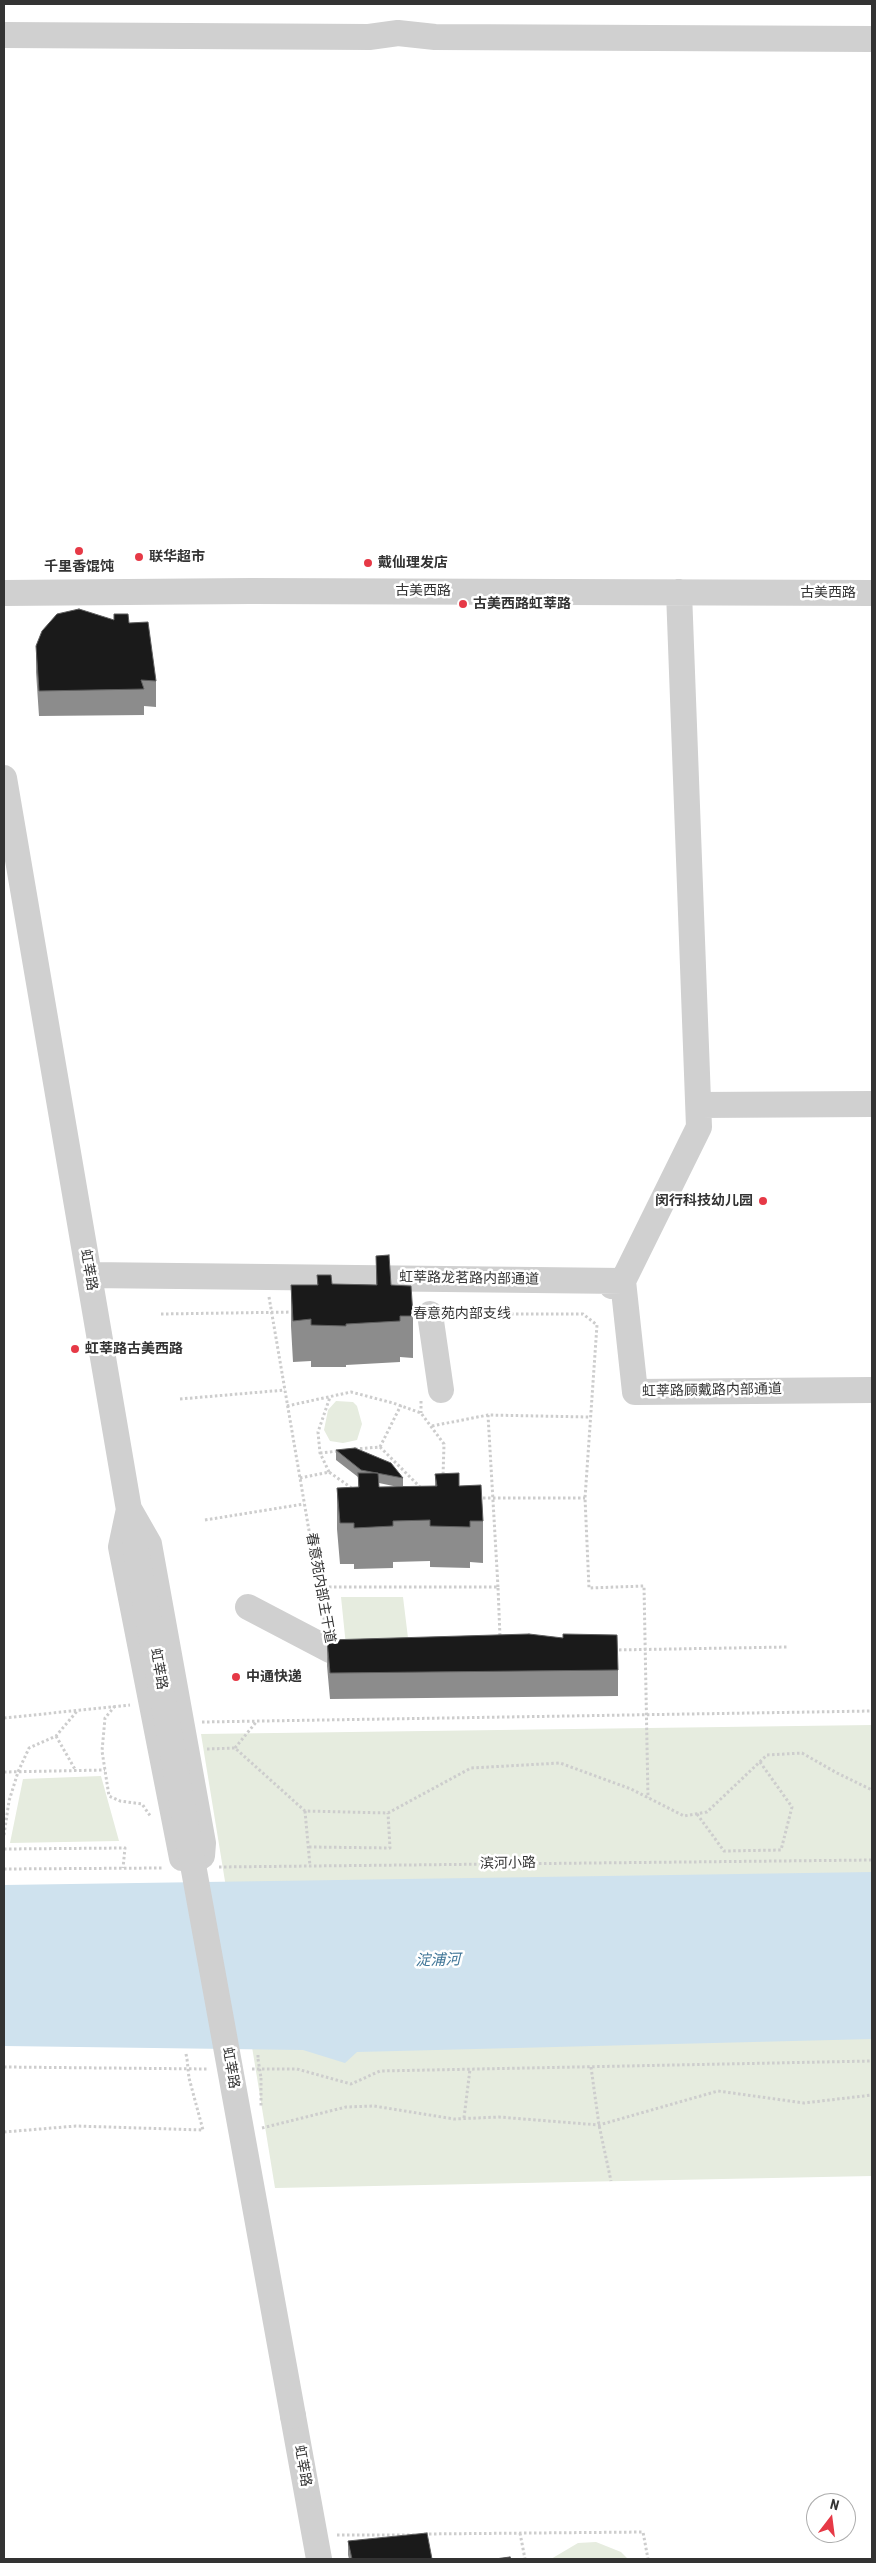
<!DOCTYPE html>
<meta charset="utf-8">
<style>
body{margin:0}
#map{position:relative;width:876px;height:2563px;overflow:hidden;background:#fff;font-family:"Roboto Condensed",sans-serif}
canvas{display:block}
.frame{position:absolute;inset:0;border:5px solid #333;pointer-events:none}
.north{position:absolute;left:806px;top:2493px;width:50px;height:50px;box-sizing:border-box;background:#fff;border:1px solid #adadad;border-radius:50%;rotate:15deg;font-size:14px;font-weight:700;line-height:20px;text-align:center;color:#333}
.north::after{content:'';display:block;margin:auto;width:18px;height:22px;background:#e63946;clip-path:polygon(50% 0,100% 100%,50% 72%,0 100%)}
</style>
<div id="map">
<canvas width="876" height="2563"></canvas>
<div class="frame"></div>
<div class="north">N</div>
</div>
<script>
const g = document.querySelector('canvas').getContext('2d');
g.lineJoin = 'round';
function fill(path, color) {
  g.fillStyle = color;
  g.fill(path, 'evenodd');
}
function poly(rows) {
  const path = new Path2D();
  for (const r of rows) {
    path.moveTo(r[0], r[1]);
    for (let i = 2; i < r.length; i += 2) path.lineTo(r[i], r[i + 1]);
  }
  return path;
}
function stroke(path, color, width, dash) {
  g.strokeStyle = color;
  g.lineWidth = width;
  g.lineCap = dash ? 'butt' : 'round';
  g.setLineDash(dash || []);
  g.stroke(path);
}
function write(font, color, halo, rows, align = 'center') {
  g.font = font + ' "Roboto Condensed","Noto Sans SC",sans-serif';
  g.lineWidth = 5;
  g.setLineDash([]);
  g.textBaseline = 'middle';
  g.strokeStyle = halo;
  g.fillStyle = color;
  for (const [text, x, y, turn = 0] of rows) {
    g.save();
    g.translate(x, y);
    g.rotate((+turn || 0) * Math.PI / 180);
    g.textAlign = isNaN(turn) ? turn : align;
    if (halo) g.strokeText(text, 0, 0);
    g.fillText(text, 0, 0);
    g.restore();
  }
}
fill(poly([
 [336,1401,353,1402,357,1406,362,1424,357,1440,343,1443,330,1441,324,1430,328,1410],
 [341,1597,403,1597,409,1646,346,1646],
 [872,1725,872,2176,275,2188,201,1734],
 [101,1776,119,1841,10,1843,23,1779],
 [596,2542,621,2552,628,2559,551,2559,578,2543]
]), '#e6ecdf');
fill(poly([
 [872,1872,872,2039,357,2052,345,2063,303,2050,4,2046,4,1885]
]), '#cfe2ee');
stroke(poly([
 [269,1297,325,1624],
 [161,1314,295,1312],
 [451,1314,583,1314,597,1325,585,1498,589,1588,644,1586,648,1798],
 [180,1399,285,1390],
 [421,1401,421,1413],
 [287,1406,351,1392,393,1403,421,1413,444,1444,443,1476],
 [432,1426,488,1415],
 [380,1447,401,1405],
 [355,1449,380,1447,421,1488],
 [320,1453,338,1451],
 [329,1472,320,1453,318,1432,330,1397],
 [300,1478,329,1472,353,1489],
 [478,1498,585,1498],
 [205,1520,304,1504],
 [319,1587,498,1587,500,1637],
 [498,1587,488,1415,589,1417],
 [614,1650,788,1647],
 [115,1706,105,1718,102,1751,109,1796,120,1801,142,1804,151,1817],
 [4,1718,130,1705],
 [202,1722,872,1711],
 [56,1736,76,1771],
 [235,1748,257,1721],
 [207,1749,235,1748,305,1811,388,1813,471,1768,560,1763,631,1789,684,1816,707,1812,767,1755,802,1753,837,1773,872,1790],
 [4,1772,105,1770],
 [305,1811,310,1866],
 [697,1814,724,1851,781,1850,792,1807,760,1762],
 [4,1835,9,1801,18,1772,29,1748,56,1736,78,1710],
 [309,1847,390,1848,388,1813],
 [4,1849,125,1848,123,1868],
 [219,1867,872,1860],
 [4,1869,163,1868],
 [186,2054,187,2059],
 [258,2055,258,2059],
 [4,2067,209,2069],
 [591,2067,599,2125,611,2181],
 [252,2069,297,2069,351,2084,380,2071,872,2061],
 [261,2078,261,2108],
 [464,2118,470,2069],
 [262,2128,346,2107,374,2106,454,2119,499,2117,599,2125,718,2091,804,2103,872,2095],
 [4,2132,76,2126,203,2130,189,2078],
 [520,2533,525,2559],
 [424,2534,643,2532,648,2559],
 [337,2535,416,2535]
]), '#cdcdcd', 3, [2.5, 2.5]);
stroke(poly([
 [4,35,369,37,398,33,435,37,872,39],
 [4,593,251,591,872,593],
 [4,778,135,1545],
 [699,1105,872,1104],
 [89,1275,623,1281,699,1127,679,592],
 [612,1286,623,1281,635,1392,872,1390],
 [430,1314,441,1390],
 [129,1509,149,1544,203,1843,202,1856,182,1858,121,1547,129,1509],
 [248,1607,330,1650],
 [293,2416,319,2559]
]), '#d0d0d0', 26);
stroke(poly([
 [187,2059,189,2078],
 [258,2059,261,2078]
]), '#cdcdcd', 3, [2.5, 2.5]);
stroke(poly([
 [135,1545,293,2416]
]), '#d0d0d0', 26);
fill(poly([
 [114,614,129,623,156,681,156,707,144,706,144,715,39,716,36,672,36,646,114,620],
 [376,1256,391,1285,413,1316,413,1358,400,1357,400,1362,346,1365,346,1367,311,1367,311,1361,293,1362,291,1326,291,1285,317,1285,317,1275,332,1284,376,1285],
 [336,1450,403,1478,403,1486,435,1486,435,1474,459,1486,483,1521,483,1563,470,1562,470,1568,430,1567,430,1561,393,1562,393,1568,354,1569,354,1564,340,1564,337,1529,337,1488,358,1487,358,1477,336,1460],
 [379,1483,398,1487,379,1487],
 [327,1640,618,1670,618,1696,330,1699,327,1666],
 [348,2541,432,2559,349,2559,348,2555]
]), '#8c8c8c');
const building = poly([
 [79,609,114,620,114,614,128,614,129,623,148,622,156,681,141,680,144,689,39,691,36,646,42,631,57,614,79,609],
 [389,1255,391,1285,411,1286,413,1316,400,1316,400,1321,346,1324,346,1326,311,1325,311,1319,293,1321,291,1285,318,1285,317,1275,331,1275,332,1284,377,1285,376,1256,389,1255],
 [355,1448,391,1463,403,1478,361,1470,336,1450,355,1448],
 [358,1473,378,1473,379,1487,437,1486,435,1474,459,1473,459,1486,481,1485,483,1521,470,1521,470,1527,430,1526,430,1520,393,1521,393,1526,354,1528,354,1523,340,1523,337,1488,359,1487,358,1473],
 [529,1634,563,1638,563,1634,617,1635,618,1670,330,1673,327,1640,529,1634],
 [427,2533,432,2559,352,2559,348,2541,427,2533],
 [510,2557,511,2559,495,2559,510,2557]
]);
fill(building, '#1a1a1a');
stroke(building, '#5f5f5f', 1);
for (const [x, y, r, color] of [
 [79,551,5,"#e63946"],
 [139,557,5,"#e63946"],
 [368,563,5,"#e63946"],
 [463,604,5,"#e63946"],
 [763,1201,5,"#e63946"],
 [75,1349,5,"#e63946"],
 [236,1677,5,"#e63946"]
]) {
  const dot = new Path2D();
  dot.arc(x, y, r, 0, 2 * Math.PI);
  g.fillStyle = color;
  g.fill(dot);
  stroke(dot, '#fff', 2);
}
write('bold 14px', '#333', '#fff', [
 ["联华超市",149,557],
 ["戴仙理发店",378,563],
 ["千里香馄饨",79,567,"center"],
 ["古美西路虹莘路",473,604],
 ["闵行科技幼儿园",753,1201,"right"],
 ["虹莘路古美西路",85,1349],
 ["中通快递",246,1677]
], 'left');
write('14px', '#333', '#fff', [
 ["古美西路",423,591],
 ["古美西路",828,593],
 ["虹莘路",88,1270,80],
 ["虹莘路龙茗路内部通道",469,1279,1],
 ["春意苑内部支线",462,1314],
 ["虹莘路顾戴路内部通道",712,1391,-1],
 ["春意苑内部主干道",320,1588,80],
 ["虹莘路",158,1669,80],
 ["滨河小路",508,1864,-1],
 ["虹莘路",230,2068,80],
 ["虹莘路",302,2466,80]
]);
write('italic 15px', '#3f7597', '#fff', [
 ["淀浦河",438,1961,-1]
]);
</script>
